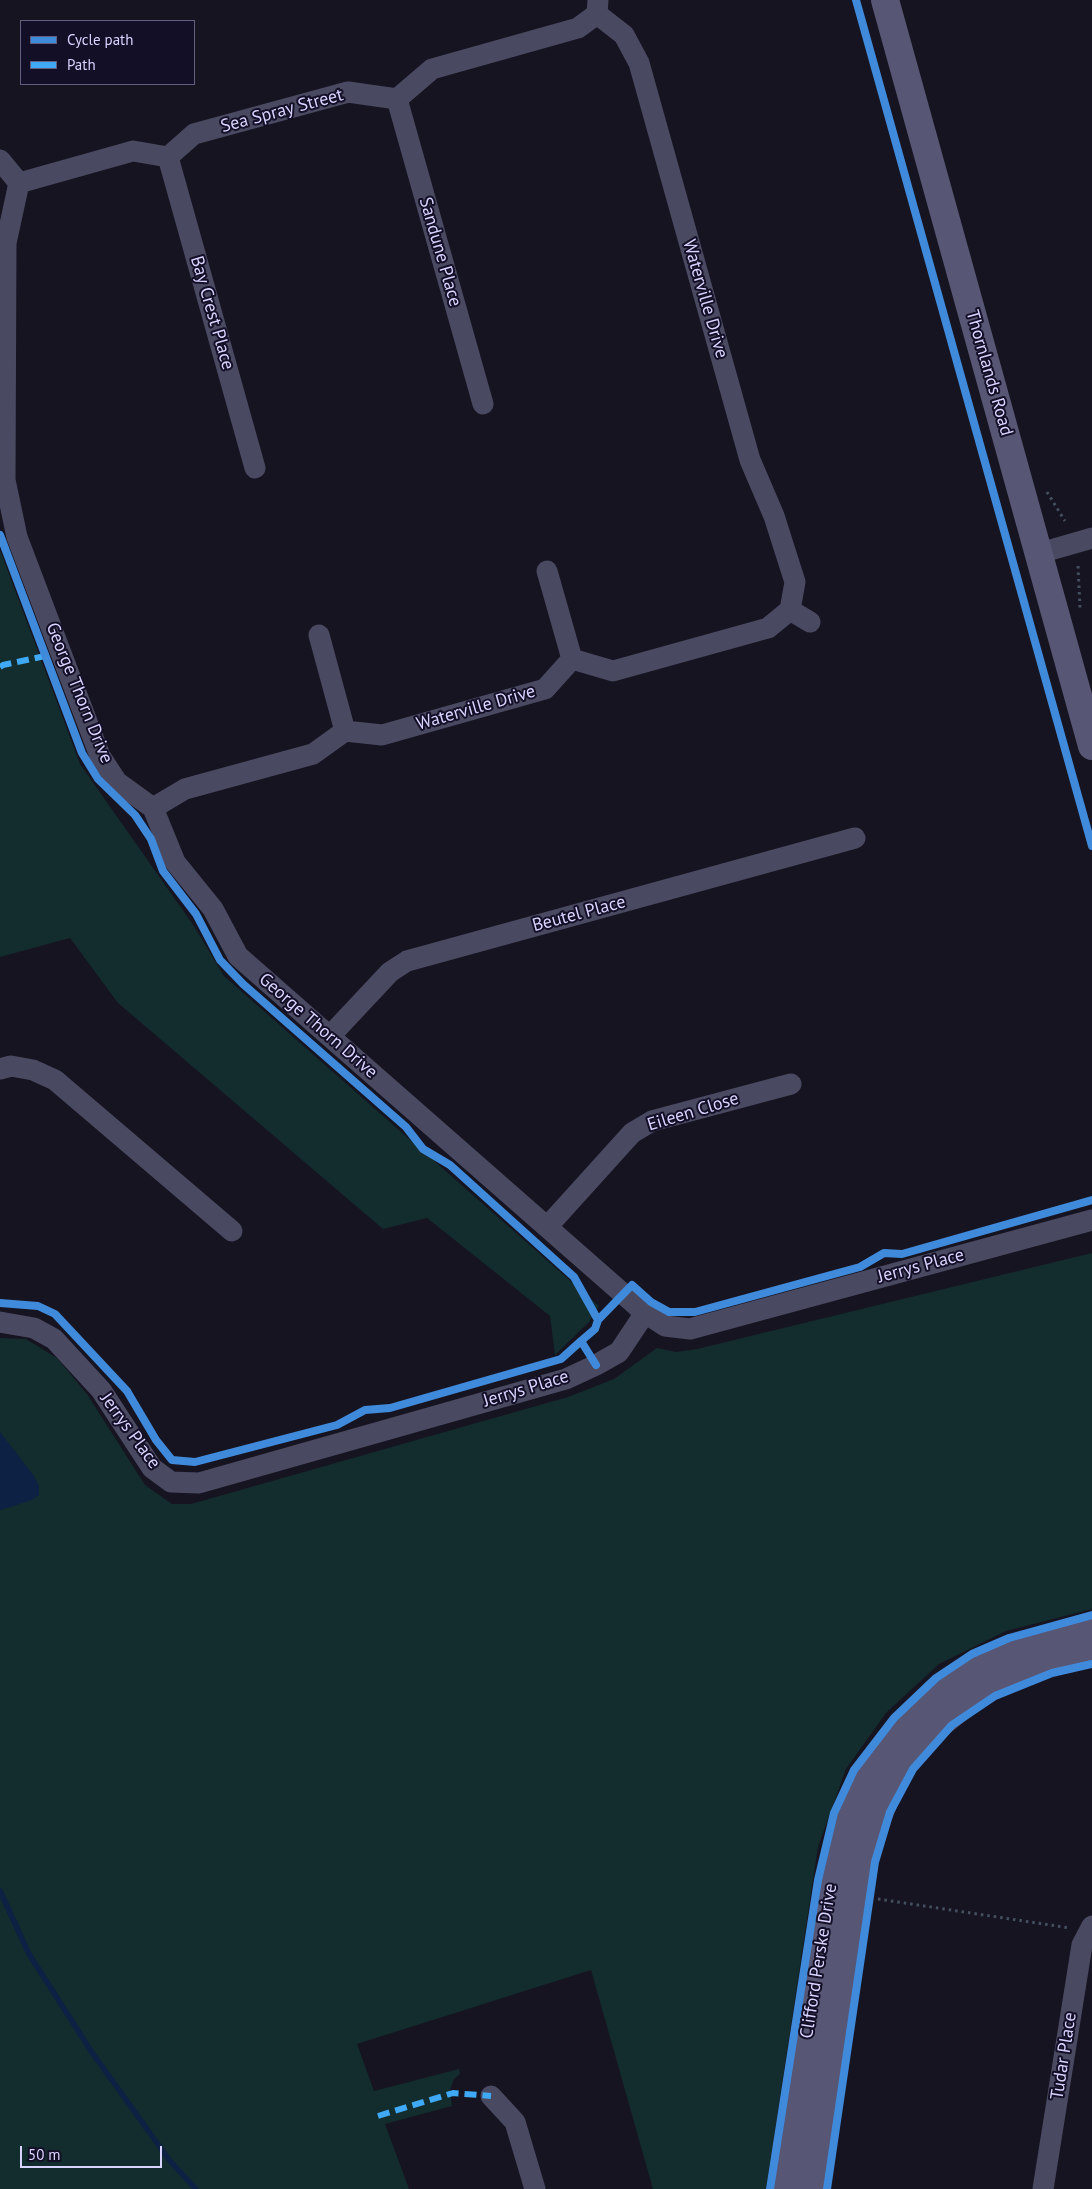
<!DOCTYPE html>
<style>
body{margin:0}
#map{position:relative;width:1092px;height:2189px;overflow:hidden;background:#161421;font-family:"PT Sans",sans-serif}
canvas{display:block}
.legend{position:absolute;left:20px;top:20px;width:175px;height:65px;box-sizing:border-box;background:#130f26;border:1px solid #625e7d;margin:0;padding:6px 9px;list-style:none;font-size:15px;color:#d9d4ff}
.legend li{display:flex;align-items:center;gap:10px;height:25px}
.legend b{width:25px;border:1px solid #625e7d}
.scale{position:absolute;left:20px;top:2146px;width:142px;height:22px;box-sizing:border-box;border:2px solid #d9d4ff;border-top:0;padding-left:6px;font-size:15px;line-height:18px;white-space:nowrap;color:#d9d4ff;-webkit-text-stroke:4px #130f26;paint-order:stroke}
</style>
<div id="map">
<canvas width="1092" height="2189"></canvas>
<ul class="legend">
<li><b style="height:6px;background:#408adc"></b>Cycle path</li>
<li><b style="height:6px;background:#3fa9f5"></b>Path</li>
</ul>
<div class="scale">50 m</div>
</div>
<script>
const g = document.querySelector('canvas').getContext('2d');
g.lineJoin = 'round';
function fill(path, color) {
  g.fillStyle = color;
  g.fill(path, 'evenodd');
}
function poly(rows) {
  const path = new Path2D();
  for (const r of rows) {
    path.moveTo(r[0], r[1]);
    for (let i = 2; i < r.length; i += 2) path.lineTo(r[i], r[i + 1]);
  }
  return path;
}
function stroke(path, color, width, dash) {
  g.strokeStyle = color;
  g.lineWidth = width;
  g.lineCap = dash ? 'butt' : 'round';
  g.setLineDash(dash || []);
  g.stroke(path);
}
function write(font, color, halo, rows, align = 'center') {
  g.font = font + ' "PT Sans",sans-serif';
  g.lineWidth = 4;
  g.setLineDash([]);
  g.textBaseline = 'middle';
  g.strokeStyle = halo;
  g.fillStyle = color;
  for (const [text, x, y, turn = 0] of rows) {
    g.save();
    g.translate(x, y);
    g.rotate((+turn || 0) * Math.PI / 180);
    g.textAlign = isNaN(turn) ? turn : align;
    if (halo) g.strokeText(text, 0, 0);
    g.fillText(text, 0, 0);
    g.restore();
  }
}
fill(poly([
 [0,550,80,764,194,926,224,976,599,1306,589,1322,555,1355,550,1316,427,1218,383,1229,118,1003,70,938,0,957],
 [1092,1253,1092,1609,1006,1631,939,1664,886,1713,846,1769,818,1847,766,2189,653,2189,591,1970,357,2044,374,2091,459,2069,460,2074,454,2079,450,2090,452,2106,385,2124,409,2189,0,2189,0,1338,26,1339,57,1358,87,1394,145,1485,172,1504,191,1504,568,1397,614,1379,657,1348,676,1352,697,1349]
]), '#132c2d');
fill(poly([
 [0,1432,34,1476,39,1486,39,1495,32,1500,0,1510]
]), '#0d2144');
stroke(poly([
 [0,1891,29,1954,91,2051,170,2161,196,2189]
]), '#0d2144', 5.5);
stroke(poly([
 [1047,492,1065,521],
 [1078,566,1080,608],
 [878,1899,1070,1928]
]), '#44505f', 3, [2.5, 4]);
stroke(poly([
 [397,99,483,404],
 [168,157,255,468],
 [0,160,19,183,6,243,5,480,17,537,100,756,117,782,153,808,175,862,213,909,238,956,645,1313,665,1326,690,1329,1092,1220],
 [19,183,133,151,168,157,194,134,348,92,397,99,432,69,578,28,597,14],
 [1040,553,1092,538],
 [547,571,572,659],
 [790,610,810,622],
 [319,635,345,731],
 [153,808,185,789,313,754,345,731,382,735,545,689,572,659,613,671,768,628,790,610,795,582,774,516,750,460,639,63,624,35,597,14,598,0],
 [330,1036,390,972,407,961,855,838],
 [0,1069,11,1066,33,1070,55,1080,232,1231],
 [547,1227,632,1133,652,1121,791,1084],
 [0,1322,34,1328,54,1339,101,1390,152,1468,171,1482,199,1483,566,1379,596,1365,619,1352,645,1313],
 [491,2096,515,2122,535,2189],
 [1043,2189,1082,1945,1092,1926]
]), '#4a4962', 21);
stroke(poly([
 [885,0,1092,746],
 [784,2189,836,1853,868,1774,903,1726,954,1679,1000,1656,1092,1630],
 [810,2189,862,1856,897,1769,930,1731,984,1688,1040,1663,1092,1650]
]), '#575674', 28);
stroke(poly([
 [0,667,3,665,45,656],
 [378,2116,453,2093,491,2096]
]), '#3fa9f5', 6, [12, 6]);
stroke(poly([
 [856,0,1092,846],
 [0,535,82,753,98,779,135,815,151,839,163,871,196,914,220,960,243,984,406,1127,423,1149,450,1165,574,1277,598,1320],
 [0,1303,38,1306,55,1314,127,1391,156,1440,172,1460,195,1462,337,1425,365,1410,390,1408,561,1359,581,1341],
 [596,1365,581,1341,595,1329,598,1320,632,1285,651,1302,669,1312,695,1312,860,1267,884,1253,902,1254,1092,1200],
 [770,2189,818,1880,834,1813,854,1770,894,1718,936,1678,972,1654,1009,1638,1092,1615],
 [827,2189,875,1862,890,1812,913,1769,952,1725,995,1696,1052,1673,1092,1664]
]), '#408adc', 8);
write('18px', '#d9d4ff', '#130f26', [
 ["Sea Spray Street",282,111,-15],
 ["Sandune Place",440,252,74],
 ["Waterville Drive",705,299,74],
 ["Bay Crest Place",212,313,74],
 ["Thornlands Road",989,373,74],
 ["George Thorn Drive",79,693,68],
 ["Waterville Drive",476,708,-16],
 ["Beutel Place",579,914,-15],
 ["George Thorn Drive",318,1026,41],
 ["Eileen Close",693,1112,-17],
 ["Jerrys Place",921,1266,-15],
 ["Jerrys Place",526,1389,-17],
 ["Jerrys Place",130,1431,54],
 ["Clifford Perske Drive",819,1961,-81],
 ["Tudar Place",1064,2056,-81]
]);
</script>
